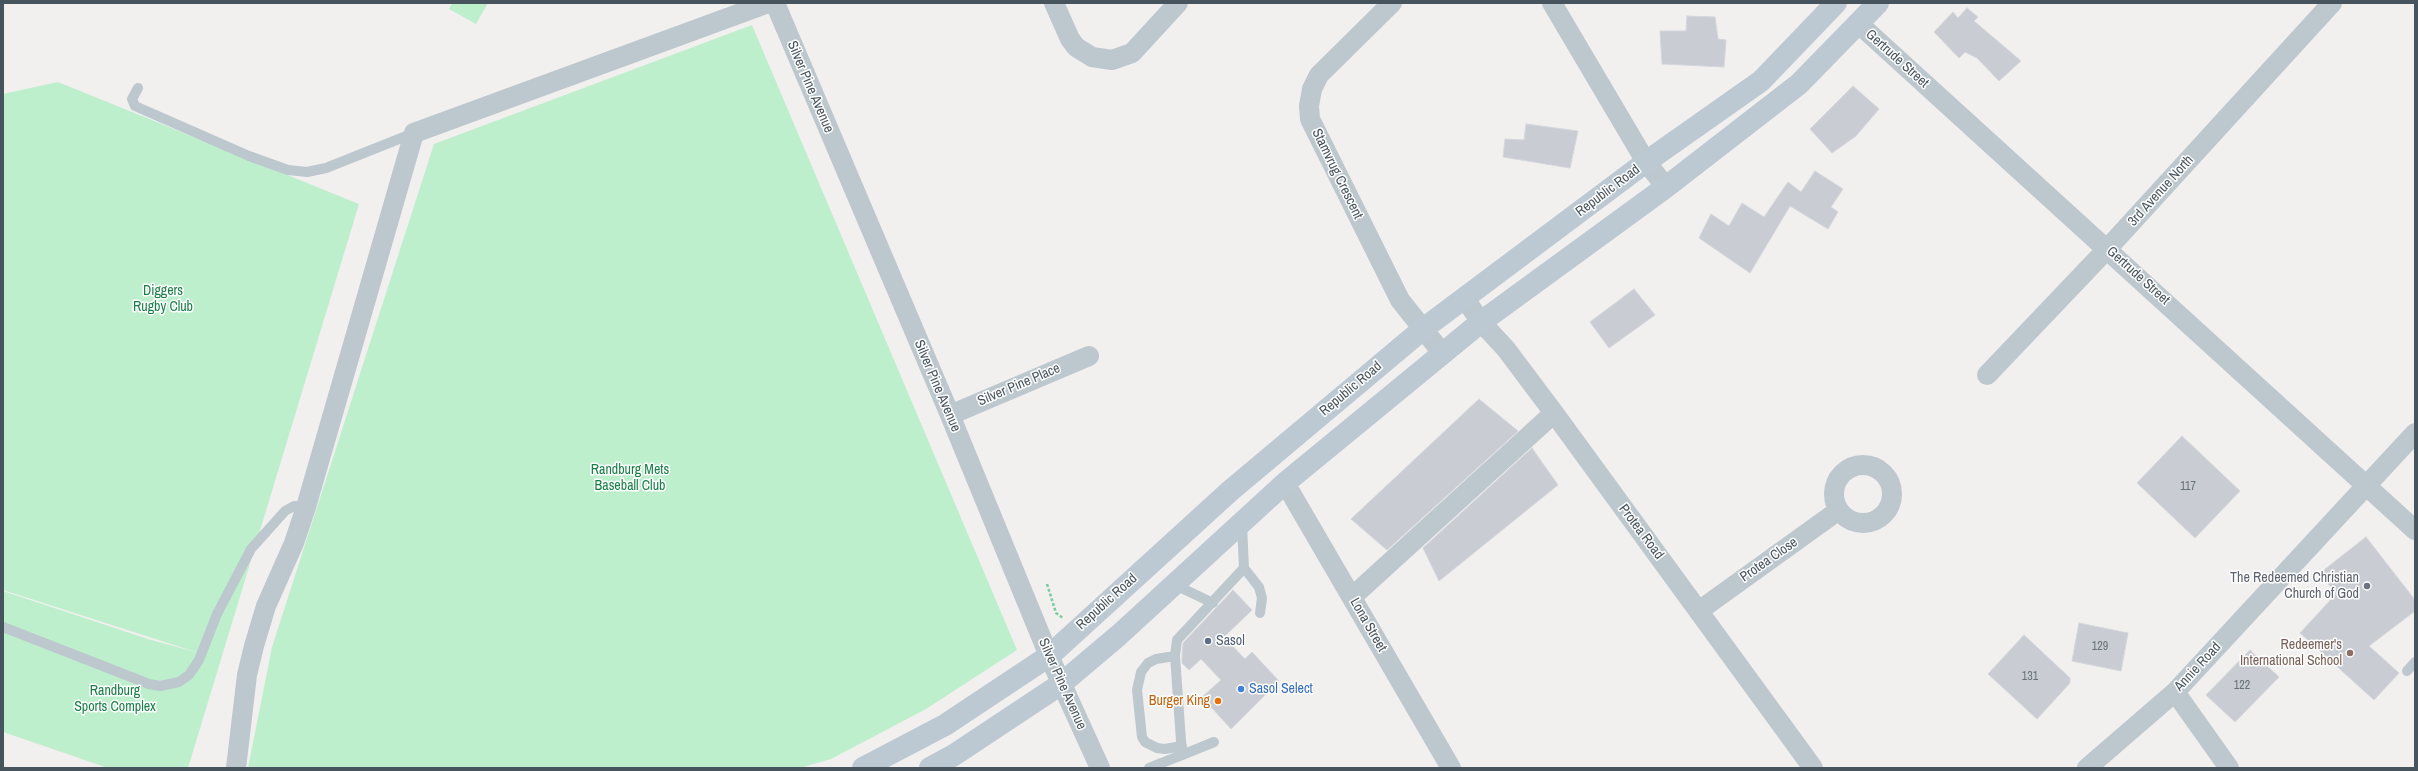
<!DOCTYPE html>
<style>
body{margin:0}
#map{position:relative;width:2418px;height:771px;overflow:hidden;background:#f2efef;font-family:"Archivo Narrow",sans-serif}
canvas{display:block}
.frame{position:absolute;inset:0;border:4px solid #47545d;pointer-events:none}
</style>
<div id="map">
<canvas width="2418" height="771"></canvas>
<div class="frame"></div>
</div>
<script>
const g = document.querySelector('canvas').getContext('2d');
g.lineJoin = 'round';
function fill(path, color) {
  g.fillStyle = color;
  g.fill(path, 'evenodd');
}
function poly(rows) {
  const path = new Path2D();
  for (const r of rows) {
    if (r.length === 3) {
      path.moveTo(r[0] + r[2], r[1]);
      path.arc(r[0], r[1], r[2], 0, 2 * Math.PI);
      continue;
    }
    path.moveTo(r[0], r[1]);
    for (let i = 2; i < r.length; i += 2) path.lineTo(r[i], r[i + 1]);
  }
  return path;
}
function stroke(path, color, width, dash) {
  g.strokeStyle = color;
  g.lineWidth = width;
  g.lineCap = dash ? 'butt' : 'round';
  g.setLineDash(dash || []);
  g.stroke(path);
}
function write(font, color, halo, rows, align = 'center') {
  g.font = font + ' "Archivo Narrow",sans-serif';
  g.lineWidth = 3;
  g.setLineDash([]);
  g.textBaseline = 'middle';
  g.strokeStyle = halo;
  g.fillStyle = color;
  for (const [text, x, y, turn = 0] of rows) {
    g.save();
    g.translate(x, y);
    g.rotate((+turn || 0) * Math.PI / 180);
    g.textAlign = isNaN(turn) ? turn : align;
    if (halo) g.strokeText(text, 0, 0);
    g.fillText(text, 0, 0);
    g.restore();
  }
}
fill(poly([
 [452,3,488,3,476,24,449,9],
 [752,25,1017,650,926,709,831,759,800,768,248,768,272,647,434,144],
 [58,82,359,204,188,768,108,768,3,732,3,591,148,639,199,653,3,590,3,94]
]), '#bdefcd');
const building = poly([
 [1967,8,1978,17,1974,21,2021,61,1999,81,1977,58,1965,52,1959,58,1934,32,1953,12,1958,18,1967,8],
 [1687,16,1715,17,1718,39,1726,40,1724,67,1662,64,1660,31,1686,31,1687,16],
 [1853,86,1879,109,1856,136,1832,153,1810,129,1853,86],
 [1526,124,1578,131,1570,168,1503,157,1505,139,1524,140,1526,124],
 [1815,171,1843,189,1831,207,1838,212,1828,229,1790,206,1750,273,1699,238,1711,214,1729,226,1742,203,1764,217,1788,182,1801,192,1815,171],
 [1634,289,1655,315,1609,348,1590,322,1634,289],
 [1479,399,1518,431,1387,550,1351,519,1479,399],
 [2182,436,2240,491,2195,538,2137,483,2182,436],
 [1532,448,1558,485,1439,581,1423,548,1532,448],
 [2366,537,2415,600,2415,611,2369,646,2399,673,2374,700,2300,633,2336,594,2320,573,2366,537],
 [1233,590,1252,610,1224,637,1245,659,1252,652,1279,681,1231,729,1202,697,1221,680,1201,659,1189,670,1182,663,1182,656,1183,643,1233,590],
 [2079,623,2128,633,2121,671,2072,661,2079,623],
 [2024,635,2070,678,2070,683,2037,719,1988,674,2024,635],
 [2250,650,2279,677,2235,722,2206,695,2250,650]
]);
fill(building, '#c9ccd2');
stroke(building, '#d3d6db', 1);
stroke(poly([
 [1047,584,1056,613,1063,618]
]), '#75ce9c', 2.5, [3, 2]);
stroke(poly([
 [138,88,132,99,135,106,249,156,288,170,307,172,326,168,414,133],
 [1242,525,1244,568,1259,587,1262,598,1260,613],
 [1173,584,1213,603],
 [3,627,149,684,160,686,179,682,189,675,199,660,217,614,251,549,285,511,294,506,306,507],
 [1175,656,1156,659,1148,663,1141,672,1137,690,1142,737,1145,742,1157,748,1165,749,1182,746],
 [2407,671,2415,662],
 [1182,755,1214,742],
 [1149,768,1182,755,1175,656,1177,640,1244,568]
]), '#bdc7ce', 10);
stroke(poly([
 [775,3,950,415,1049,656,1100,768],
 [1054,3,1070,39,1076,47,1092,57,1112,60,1132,53,1178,3],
 [1392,3,1319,75,1312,89,1309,106,1310,119,1400,300,1443,354],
 [1552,3,1646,162,1666,187],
 [1859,24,2415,530],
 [1465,299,1481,322,1506,349,1554,413,1813,768],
 [1987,375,2108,248,2332,3],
 [950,415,1089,356],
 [1863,494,29],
 [1285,483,1451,768],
 [1352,597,1554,413],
 [1700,610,1839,510],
 [2175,692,2229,768],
 [236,768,247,675,254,646,266,606,294,543,306,507,414,133,768,3],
 [2087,768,2175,692,2415,433]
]), '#bdc7ce', 20);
stroke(poly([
 [863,768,945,725,1049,656,1230,491,1423,329,1646,162,1761,81,1836,3],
 [930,768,954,755,1061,684,1119,635,1285,483,1481,322,1666,187,1799,84,1878,3]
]), '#bcc9d3', 22);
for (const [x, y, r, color] of [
 [2367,586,4,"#6b7280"],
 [1208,641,4,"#5c6f8a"],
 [2350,653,4,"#8d6e63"],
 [1241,689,4,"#3f7fe0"],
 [1218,701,4,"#e8710a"]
]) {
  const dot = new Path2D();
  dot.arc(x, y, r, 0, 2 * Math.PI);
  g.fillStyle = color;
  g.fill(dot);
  stroke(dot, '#fff', 1.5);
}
write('12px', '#68727a', null, [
 ["117",2188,487],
 ["129",2100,647],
 ["131",2030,677],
 ["122",2242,686]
]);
write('14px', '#47545d', '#fff', [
 ["Gertrude Street",1897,59,42],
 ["Silver Pine Avenue",810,87,67],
 ["Stamvrug Crescent",1337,174,64],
 ["Republic Road",1608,191,-37],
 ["3rd Avenue North",2161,191,-48],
 ["Gertrude Street",2138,276,42],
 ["Silver Pine Place",1019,385,-23],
 ["Silver Pine Avenue",937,386,67],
 ["Republic Road",1351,389,-40],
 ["Protea Road",1641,532,53],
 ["Protea Close",1769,560,-35],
 ["Republic Road",1107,602,-42],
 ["Lona Street",1368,625,60],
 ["Annie Road",2198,667,-47],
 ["Silver Pine Avenue",1062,684,66]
]);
write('14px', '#167f44', '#fff', [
 ["Diggers",163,291],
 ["Rugby Club",163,307],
 ["Randburg Mets",630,470],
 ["Baseball Club",630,486],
 ["Randburg",115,691],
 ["Sports Complex",115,707]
]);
write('14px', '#5b616d', '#fff', [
 ["The Redeemed Christian",2359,578],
 ["Church of God",2359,594]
], 'right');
write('14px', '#4e5e75', '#fff', [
 ["Sasol",1216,641]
], 'left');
write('14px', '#785e54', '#fff', [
 ["Redeemer's",2342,645],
 ["International School",2342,661]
], 'right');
write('14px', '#366cbe', '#fff', [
 ["Sasol Select",1249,689]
], 'left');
write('14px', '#c56008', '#fff', [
 ["Burger King",1210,701]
], 'right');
</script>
